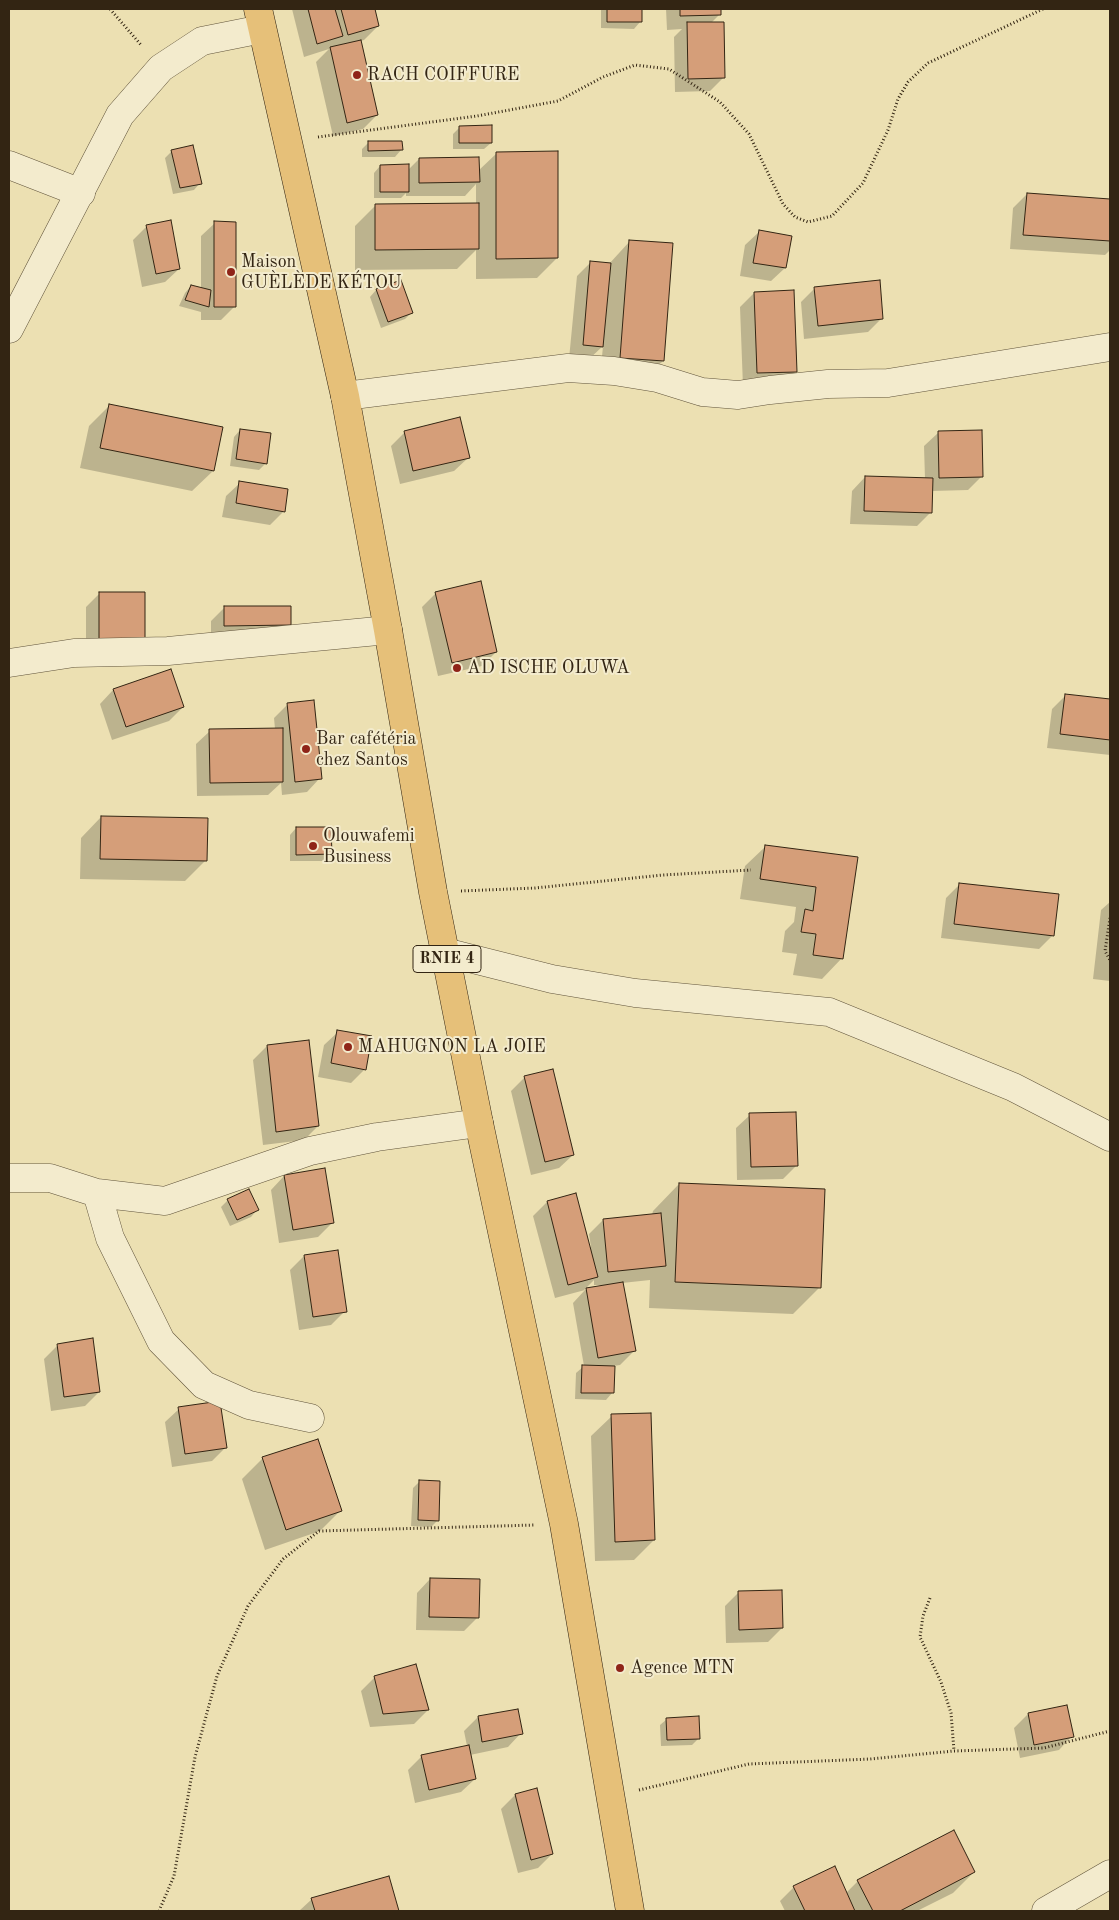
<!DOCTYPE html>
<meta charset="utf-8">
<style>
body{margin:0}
#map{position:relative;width:1119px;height:1920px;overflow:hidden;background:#ece0b2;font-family:"Old Standard TT",serif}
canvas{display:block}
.frame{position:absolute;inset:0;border:10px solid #332513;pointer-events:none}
</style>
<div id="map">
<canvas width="1119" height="1920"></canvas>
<div class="frame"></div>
</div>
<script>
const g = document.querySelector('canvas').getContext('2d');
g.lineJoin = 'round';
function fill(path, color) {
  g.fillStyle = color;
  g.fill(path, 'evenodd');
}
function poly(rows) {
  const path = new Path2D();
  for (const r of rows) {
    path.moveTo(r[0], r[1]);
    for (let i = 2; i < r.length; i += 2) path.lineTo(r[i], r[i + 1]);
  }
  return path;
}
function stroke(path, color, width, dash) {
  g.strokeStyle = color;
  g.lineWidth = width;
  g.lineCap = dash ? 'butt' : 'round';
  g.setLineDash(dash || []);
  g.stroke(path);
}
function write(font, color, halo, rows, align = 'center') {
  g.font = font + ' "Old Standard TT",serif';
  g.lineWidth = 4;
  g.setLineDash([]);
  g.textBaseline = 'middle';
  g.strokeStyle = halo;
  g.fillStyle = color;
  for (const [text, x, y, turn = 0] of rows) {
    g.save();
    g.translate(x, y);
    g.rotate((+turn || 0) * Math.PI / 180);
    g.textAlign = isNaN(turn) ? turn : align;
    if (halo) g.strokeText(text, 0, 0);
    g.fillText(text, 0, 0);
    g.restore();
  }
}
fill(poly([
 [292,9,373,9,378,26,364,40,360,41,377,115,363,129,333,136,316,62,329,49,304,57],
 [601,9,640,9,640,22,634,29,601,28],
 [666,9,720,9,720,14,711,23,724,77,710,91,675,92,674,37,682,29,667,30],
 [460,127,491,143,484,149,453,149,453,134],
 [369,142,401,150,395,157,362,157,362,149],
 [172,151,200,183,194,190,173,194,165,158],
 [497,153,557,258,537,278,476,279,476,250,457,269,355,270,355,226,376,205,476,205,476,184,465,196,406,196,406,193,401,198,374,198,374,173,380,166,407,171,419,159,478,171],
 [1027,194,1110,200,1110,250,1105,255,1010,249,1013,208],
 [215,223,235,306,221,320,201,320,201,312,179,306,185,293,191,286,201,289,201,236],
 [147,226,179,269,165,282,142,287,133,240],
 [759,232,785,268,771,281,740,276,745,245],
 [630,241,663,361,642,381,600,378,603,346,588,360,569,359,577,276,591,262,609,264],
 [400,282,411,313,405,319,381,328,370,297,376,290],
 [815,288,882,318,868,332,804,339,801,302],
 [754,293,796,371,782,385,743,387,740,307],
 [110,405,213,471,192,491,80,468,89,426],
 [240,430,266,463,259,470,230,466,234,437],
 [405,432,468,458,454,471,400,484,391,446],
 [938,433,982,476,968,490,932,491,931,512,917,526,850,524,852,491,865,477,925,479,924,446],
 [240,483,284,511,270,525,222,517,226,496],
 [100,593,144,593,86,653,86,607],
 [436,593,496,652,482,666,438,676,422,607],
 [225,607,290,625,276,639,211,639,211,621],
 [113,690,183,707,169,721,112,740,100,704],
 [1066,695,1110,701,1110,755,1047,748,1052,709],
 [288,704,320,778,307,792,282,795,281,783,268,795,197,796,196,744,210,731,275,729,274,718],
 [101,817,206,860,185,881,80,879,81,838],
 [296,828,331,854,324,861,290,861,290,835],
 [766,846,856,858,842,958,822,979,793,975,797,954,782,952,785,931,794,922,796,907,740,899,745,866],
 [960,884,1053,935,1039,949,941,938,946,898],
 [1110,902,1110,981,1093,979,1101,910],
 [338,1032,365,1069,351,1083,318,1077,324,1045],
 [308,1041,318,1126,304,1140,263,1145,253,1060,267,1046],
 [525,1077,573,1155,559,1168,531,1175,511,1091],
 [750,1115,797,1165,783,1179,737,1180,736,1128],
 [284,1176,332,1223,318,1237,279,1243,271,1190],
 [679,1184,820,1287,793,1314,649,1308,650,1280,622,1283,634,1351,620,1365,613,1366,612,1393,606,1400,575,1399,576,1373,584,1366,573,1303,585,1290,555,1298,533,1216,547,1202,576,1195,589,1247,591,1247,589,1234,603,1220,652,1215,653,1211],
 [594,1280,594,1285,600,1285,601,1287,584,1290],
 [228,1200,257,1210,251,1217,230,1226,221,1207],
 [304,1256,345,1311,331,1325,299,1330,290,1270],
 [58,1345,99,1392,85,1406,51,1411,44,1359],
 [179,1409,226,1447,212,1461,172,1467,165,1422],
 [612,1416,654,1540,634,1560,595,1561,591,1436],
 [263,1458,340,1511,320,1531,265,1550,242,1479],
 [420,1481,438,1520,431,1527,411,1526,413,1488],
 [430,1579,478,1617,464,1631,416,1630,417,1593],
 [739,1592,782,1628,768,1642,726,1643,725,1606],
 [375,1677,428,1710,414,1724,370,1727,361,1691],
 [1066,1706,1072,1736,1059,1750,1020,1758,1014,1728,1028,1714],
 [478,1717,521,1733,508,1747,470,1755,475,1779,461,1792,415,1803,408,1770,422,1756,467,1746,464,1731],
 [667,1719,699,1738,692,1745,661,1746,660,1725],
 [536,1790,552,1854,538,1868,518,1873,501,1809,515,1795],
 [974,1872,953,1893,917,1911,785,1911,780,1901,794,1887,846,1893,858,1881],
 [388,1878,398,1911,299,1911,312,1899]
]), '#0003');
const building = poly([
 [308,9,335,9,343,36,317,44,308,9],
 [341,9,375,9,379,26,348,35,341,9],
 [607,9,642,9,642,22,607,22,607,9],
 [680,9,721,9,721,15,680,16,680,9],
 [687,22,724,22,725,78,688,79,687,22],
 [361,40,378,115,347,123,330,47,361,40],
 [492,125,492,143,459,143,459,126,492,125],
 [368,141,402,141,403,150,368,151,368,141],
 [193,145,202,184,180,188,171,150,193,145],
 [558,151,558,258,496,259,496,152,558,151],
 [479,157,480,182,419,183,419,158,479,157],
 [409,164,409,192,380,192,380,165,409,164],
 [1027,193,1110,199,1110,241,1023,235,1027,193],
 [479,203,479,249,375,250,375,204,479,203],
 [171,220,180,269,156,274,146,225,171,220],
 [214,221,236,222,236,307,214,307,214,221],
 [759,230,792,236,786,268,753,263,759,230],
 [629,240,673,243,664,361,620,358,629,240],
 [590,261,611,263,603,347,583,345,590,261],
 [401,280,413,313,388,322,376,289,401,280],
 [880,280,883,319,818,326,814,287,880,280],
 [191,285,211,290,209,307,185,300,191,285],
 [794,290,797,372,757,373,754,292,794,290],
 [109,404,223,427,214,471,100,448,109,404],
 [460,417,470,458,413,471,404,431,460,417],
 [240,429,271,433,267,464,236,459,240,429],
 [982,430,983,477,939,478,938,431,982,430],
 [865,476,933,478,932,513,864,511,865,476],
 [239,481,288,489,285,512,236,503,239,481],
 [481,581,497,652,452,663,435,592,481,581],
 [99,592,145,592,145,640,99,640,99,592],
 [224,606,291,606,291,625,224,626,224,606],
 [171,669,184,707,126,727,113,689,171,669],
 [1065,694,1110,699,1110,740,1060,734,1065,694],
 [314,700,322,779,295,782,287,703,314,700],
 [283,728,283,782,210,783,209,729,283,728],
 [101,816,208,818,207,861,100,859,101,816],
 [296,827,331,827,332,854,296,855,296,827],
 [765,845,858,857,843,959,813,955,816,934,801,932,805,909,813,911,816,887,760,879,765,845],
 [959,883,1059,894,1054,936,954,924,959,883],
 [337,1030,372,1036,366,1070,331,1063,337,1030],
 [309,1040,319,1126,276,1132,267,1045,309,1040],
 [553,1069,574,1155,545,1162,524,1076,553,1069],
 [796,1112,798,1166,751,1167,749,1113,796,1112],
 [325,1168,334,1223,293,1230,284,1175,325,1168],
 [679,1183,825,1189,821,1288,675,1282,679,1183],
 [249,1189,259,1210,237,1220,227,1199,249,1189],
 [576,1193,598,1277,568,1285,547,1201,576,1193],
 [661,1213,666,1266,608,1272,603,1219,661,1213],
 [338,1250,347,1312,313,1317,304,1255,338,1250],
 [623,1282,636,1351,598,1358,586,1288,623,1282],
 [93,1338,100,1392,64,1397,57,1344,93,1338],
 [582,1365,615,1366,614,1393,581,1393,582,1365],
 [220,1401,227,1448,185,1454,178,1407,220,1401],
 [651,1413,655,1540,615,1542,611,1414,651,1413],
 [318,1439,342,1511,286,1530,262,1457,318,1439],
 [419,1480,440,1481,439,1521,418,1520,419,1480],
 [430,1578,480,1579,479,1618,429,1617,430,1578],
 [782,1590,783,1628,739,1630,738,1591,782,1590],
 [416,1664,429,1710,383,1714,374,1676,416,1664],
 [1067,1705,1074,1737,1034,1745,1028,1713,1067,1705],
 [518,1709,523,1734,482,1742,478,1716,518,1709],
 [699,1716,700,1739,667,1740,666,1718,699,1716],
 [469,1745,476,1779,429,1790,421,1755,469,1745],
 [537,1788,553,1854,531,1860,515,1794,537,1788],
 [954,1830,975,1872,900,1911,873,1911,857,1880,954,1830],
 [835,1866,855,1911,805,1911,793,1886,835,1866],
 [389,1876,399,1911,315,1911,311,1898,389,1876]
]);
fill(building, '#d59e79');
stroke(building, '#332513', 1);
const minor = poly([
 [9,165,81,193],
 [345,396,568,368,614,371,657,378,702,392,738,395,770,390,828,384,888,383,1110,347],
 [9,663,74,653,168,651,388,630],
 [445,952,552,979,635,993,829,1012,1013,1087,1110,1137],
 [9,1178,50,1178,97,1193,165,1201,310,1151,377,1137,479,1123],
 [97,1193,110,1238,161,1341,204,1385,249,1405,310,1418],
 [1046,1911,1110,1874]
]);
const tertiary = poly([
 [9,329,120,115,161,68,202,41,262,29]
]);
const primary = poly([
 [258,9,345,396,388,630,433,892,479,1123,564,1524,630,1911]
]);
stroke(minor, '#61543b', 29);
stroke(tertiary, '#61543b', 29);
stroke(primary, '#332513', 29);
stroke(poly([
 [110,9,142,46],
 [318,137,477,116,558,101,603,77,635,65,669,69,720,102,749,134,783,204,795,217,808,222,832,216,863,183,888,130,898,99,908,82,928,63,1043,9],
 [461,891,535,888,663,875,751,870],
 [1110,918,1105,951,1110,960],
 [930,1598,923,1616,920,1637,941,1682,951,1713,954,1751],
 [639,1790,749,1764,870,1759,954,1751,1044,1748,1110,1731],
 [159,1911,174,1876,195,1757,217,1676,248,1606,283,1559,319,1531,535,1525]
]), '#332513', 3, [1, 2.5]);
stroke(minor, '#f3ebcd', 28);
stroke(tertiary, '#f3ebcd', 28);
stroke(primary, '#e6c079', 28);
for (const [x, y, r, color] of [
 [357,75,5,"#8f2418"],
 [231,272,5,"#8f2418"],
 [457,668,5,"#8f2418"],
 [306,749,5,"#8f2418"],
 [313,846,5,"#8f2418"],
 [348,1047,5,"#8f2418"],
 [620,1668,5,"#8f2418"]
]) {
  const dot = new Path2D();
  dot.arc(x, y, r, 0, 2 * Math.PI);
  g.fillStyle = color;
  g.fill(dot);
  stroke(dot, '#f3ebcd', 2);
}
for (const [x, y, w] of [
 [447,959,68]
]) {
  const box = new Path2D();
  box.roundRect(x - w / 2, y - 13.5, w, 27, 4);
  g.fillStyle = '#f3ebcd';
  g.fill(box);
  stroke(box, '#332513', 1);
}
write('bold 16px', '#332513', null, [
 ["RNIE 4",447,959]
]);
write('18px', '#332513', '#f3ebcd', [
 ["RACH COIFFURE",367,75],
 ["Maison",241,262],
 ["GUÈLÈDE KÉTOU",241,283],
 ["AD ISCHE OLUWA",467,668],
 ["Bar cafétéria",316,739],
 ["chez Santos",316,760],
 ["Olouwafemi",323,836],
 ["Business",323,857],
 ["MAHUGNON LA JOIE",358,1047],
 ["Agence MTN",630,1668]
], 'left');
</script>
